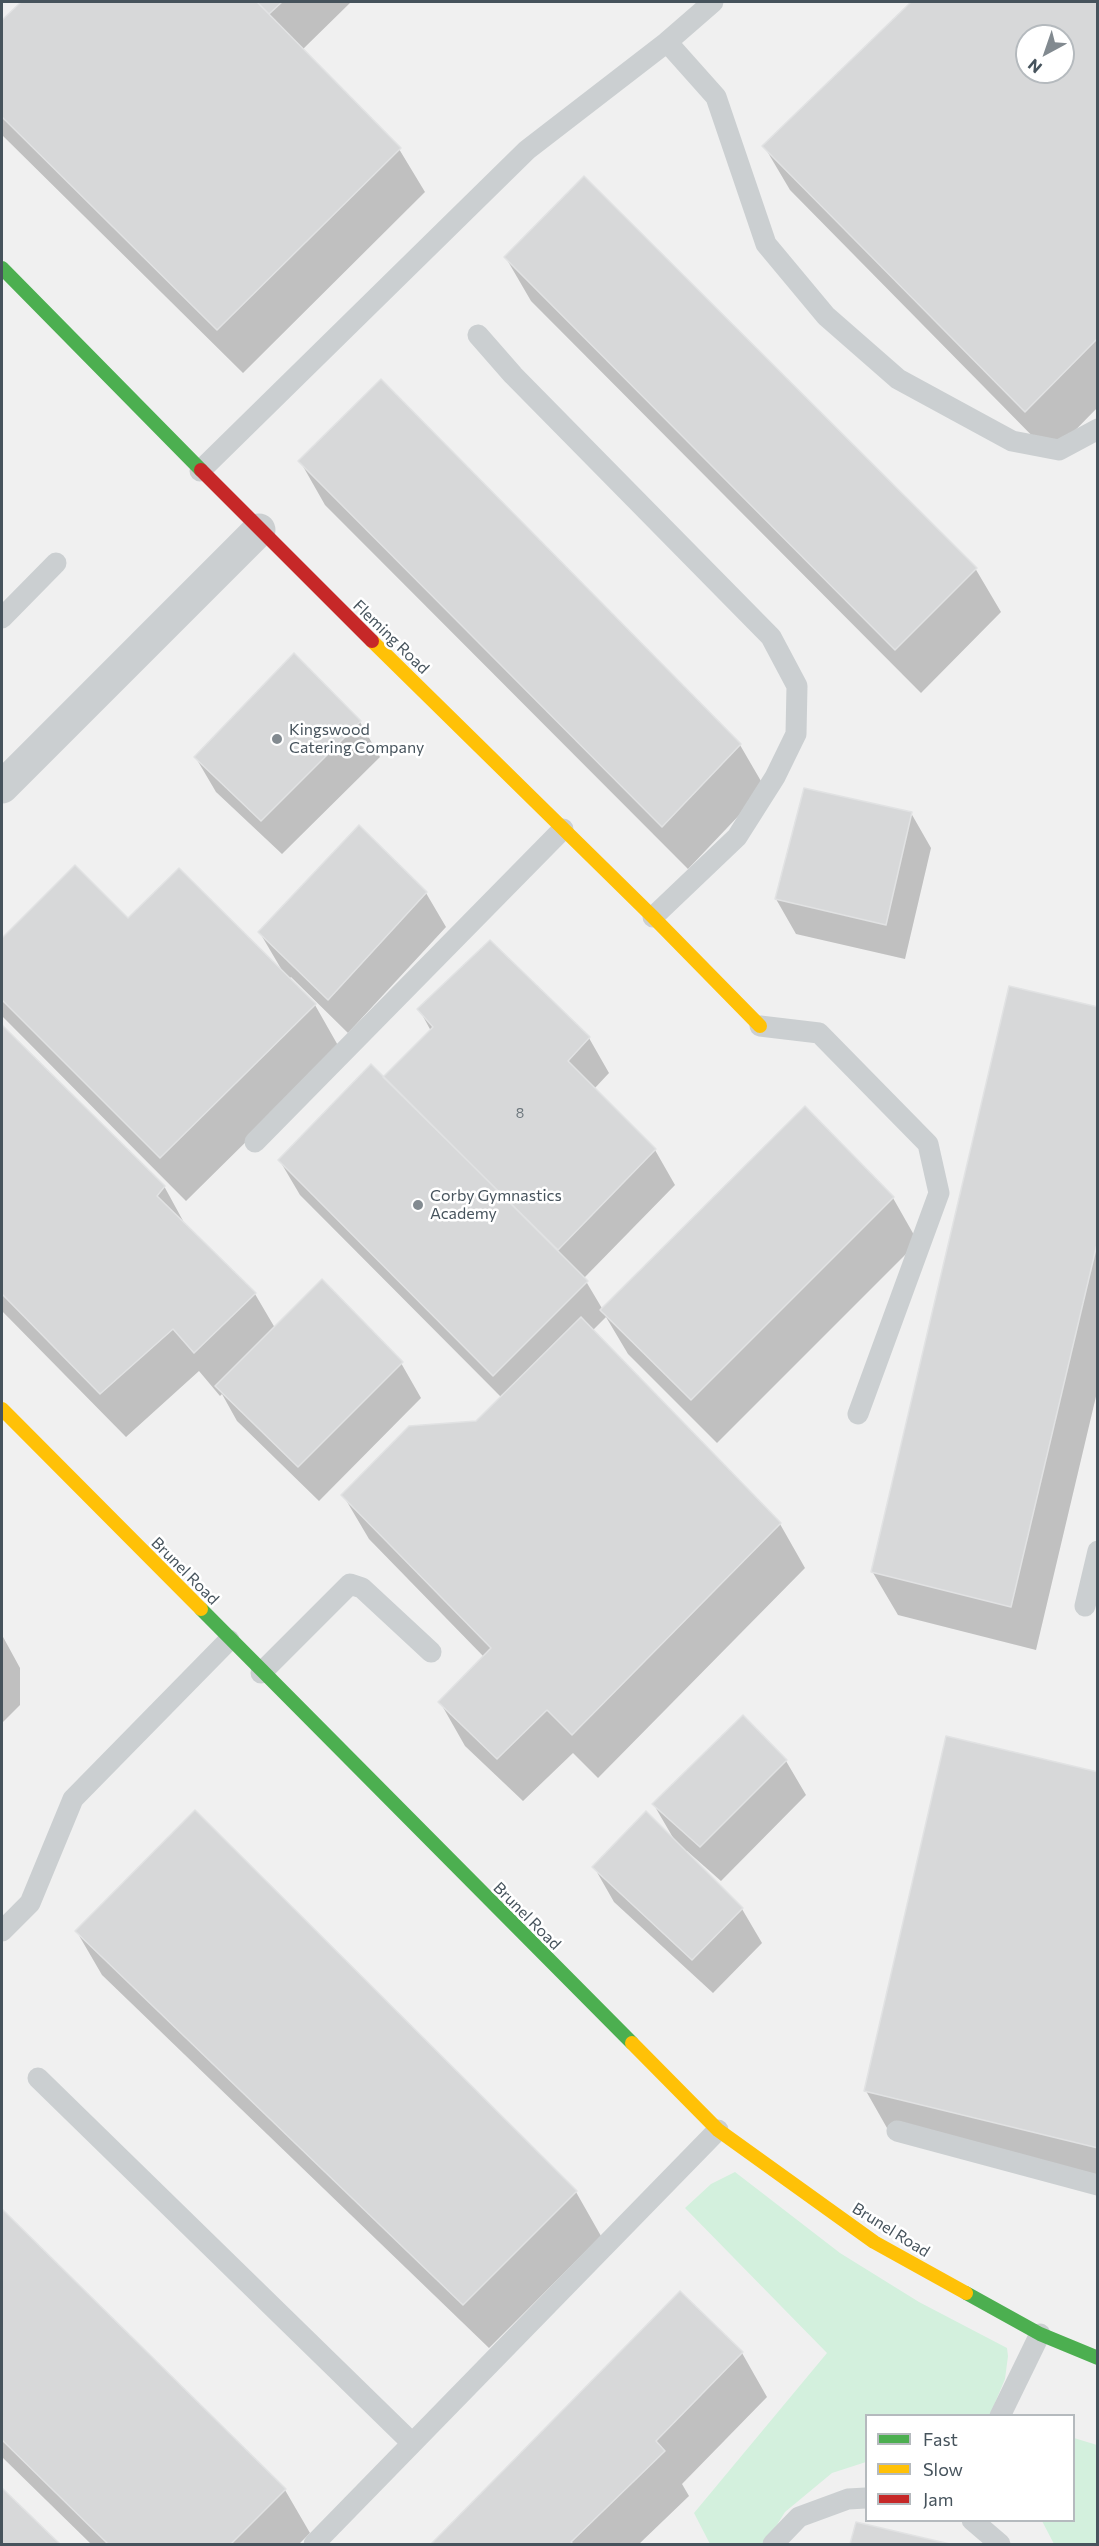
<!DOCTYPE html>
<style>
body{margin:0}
#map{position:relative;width:1099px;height:2546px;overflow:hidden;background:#f0f0f0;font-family:Commissioner,sans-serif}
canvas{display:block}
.frame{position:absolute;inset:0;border:3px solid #46535c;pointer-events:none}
.legend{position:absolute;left:865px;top:2414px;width:210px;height:108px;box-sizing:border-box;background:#fff;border:2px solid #b5babe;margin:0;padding:8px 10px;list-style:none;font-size:18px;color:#46535c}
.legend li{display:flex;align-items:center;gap:12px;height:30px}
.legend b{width:30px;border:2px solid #b5babe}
.north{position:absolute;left:1015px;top:24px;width:60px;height:60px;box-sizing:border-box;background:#fff;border:2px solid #b5babe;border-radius:50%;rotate:220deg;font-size:16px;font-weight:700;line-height:24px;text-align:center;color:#46535c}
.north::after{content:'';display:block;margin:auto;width:21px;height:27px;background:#828a90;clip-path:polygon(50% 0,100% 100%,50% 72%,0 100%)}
</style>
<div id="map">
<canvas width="1099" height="2546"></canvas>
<div class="frame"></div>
<ul class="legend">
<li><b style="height:8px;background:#4caf50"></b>Fast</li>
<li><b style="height:8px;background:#ffc107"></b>Slow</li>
<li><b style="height:8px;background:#c62828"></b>Jam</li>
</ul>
<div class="north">N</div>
</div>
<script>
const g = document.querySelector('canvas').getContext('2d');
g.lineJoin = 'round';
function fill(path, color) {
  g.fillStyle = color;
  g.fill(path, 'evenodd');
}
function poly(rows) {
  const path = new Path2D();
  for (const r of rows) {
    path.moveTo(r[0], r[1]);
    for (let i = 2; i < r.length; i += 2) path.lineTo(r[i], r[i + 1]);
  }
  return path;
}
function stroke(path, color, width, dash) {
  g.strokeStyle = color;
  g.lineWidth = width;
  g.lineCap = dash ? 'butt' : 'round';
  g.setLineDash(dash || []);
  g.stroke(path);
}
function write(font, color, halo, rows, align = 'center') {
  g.font = font + ' Commissioner,sans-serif';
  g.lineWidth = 5;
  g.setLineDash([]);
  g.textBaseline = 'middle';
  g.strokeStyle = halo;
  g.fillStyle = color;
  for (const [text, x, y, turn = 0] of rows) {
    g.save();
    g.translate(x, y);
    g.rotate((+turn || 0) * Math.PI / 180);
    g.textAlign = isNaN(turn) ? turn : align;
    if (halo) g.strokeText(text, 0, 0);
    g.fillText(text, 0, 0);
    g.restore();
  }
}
fill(poly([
 [735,2172,840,2253,919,2302,1007,2348,1008,2356,1005,2379,990,2415,866,2416,866,2462,832,2473,785,2512,765,2544,710,2544,694,2513,827,2353,685,2208,711,2184],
 [1074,2438,1097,2445,1097,2544,1054,2544,1042,2521,1074,2520]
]), '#d3f0dd');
fill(poly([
 [23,2,351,2,302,50,399,149,425,192,243,373,2,135,2,22],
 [913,2,1098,2,1098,407,1051,455,790,190,764,146],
 [1027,36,1063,36,1063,72,1027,72],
 [506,258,975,568,1001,612,921,693,531,301],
 [300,461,740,745,765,788,688,869,325,505],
 [360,722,380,757,282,854,216,792,196,758],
 [911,813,931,848,905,959,796,934,776,899],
 [75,867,128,920,283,972,260,933,426,893,446,927,348,1033,291,977,289,979,315,1005,340,1049,186,1201,2,1016,2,940],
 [1098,1008,1098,1388,1036,1650,898,1615,872,1571],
 [419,1009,589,1038,609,1073,594,1089,655,1150,675,1185,584,1278,603,1310,805,1109,893,1198,918,1242,717,1443,628,1354,606,1317,592,1331,780,1524,805,1568,598,1778,573,1753,523,1801,465,1746,440,1702,484,1657,369,1539,343,1495,477,1423,502,1398,300,1195,280,1161,383,1079,431,1031],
 [2,1027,164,1186,187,1228,255,1294,275,1328,401,1363,421,1398,319,1501,237,1421,222,1394,220,1396,199,1371,126,1437,2,1311],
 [2,1635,20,1668,20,1705,2,1723],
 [786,1761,806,1795,721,1881,687,1851,686,1853,742,1909,762,1943,713,1993,614,1902,594,1867,675,1841,654,1805],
 [1098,1773,1098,2185,891,2135,866,2091],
 [195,1813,576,2192,601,2236,489,2348,102,1975,77,1932],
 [2,2211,285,2490,310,2533,299,2544,91,2544,2,2457],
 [680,2293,742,2353,767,2397,682,2484,689,2496,639,2544,433,2544],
 [2,2490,58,2544,2,2544],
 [857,2524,944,2544,852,2544]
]), '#0003');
const building = poly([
 [21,2,257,2,401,148,217,330,2,117,2,20,21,2],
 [257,2,282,2,269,14,257,2],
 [911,2,1098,2,1098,338,1025,412,762,146,911,2],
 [1027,36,1063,36,1063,72,1027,72,1027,36],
 [584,176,977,568,895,650,504,257,584,176],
 [381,379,741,744,662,827,298,461,381,379],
 [294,653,361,721,261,821,194,757,294,653],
 [804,788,912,812,886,925,775,899,804,788],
 [359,825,427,892,328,1000,258,932,359,825],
 [75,865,128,918,179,868,316,1004,160,1158,2,1000,2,938,75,865],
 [490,940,590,1037,568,1061,656,1149,558,1250,383,1077,433,1027,417,1009,490,940],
 [1009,986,1098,1007,1098,1240,1011,1607,871,1572,1009,986],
 [2,1025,165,1186,157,1196,256,1293,194,1353,173,1329,100,1394,2,1294,2,1025],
 [371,1064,588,1281,493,1376,278,1160,371,1064],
 [805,1106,894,1197,691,1400,600,1310,805,1106],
 [322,1279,403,1362,298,1467,215,1386,322,1279],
 [581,1317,781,1523,572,1735,547,1710,497,1759,438,1702,491,1648,341,1495,409,1426,476,1421,581,1317],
 [743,1715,787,1760,700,1847,652,1804,743,1715],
 [946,1736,1098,1772,1098,2148,864,2091,946,1736],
 [195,1810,577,2191,463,2305,75,1931,195,1810],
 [646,1811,743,1908,692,1960,592,1867,646,1811],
 [2,2209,286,2489,231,2544,108,2544,2,2440,2,2209],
 [680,2291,743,2352,656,2441,665,2451,571,2542,573,2544,431,2544,680,2291],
 [2,2488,60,2544,2,2544,2,2488],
 [856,2522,950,2544,850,2544,856,2522]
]);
fill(building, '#d7d8d9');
stroke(building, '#e1e2e3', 1.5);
stroke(poly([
 [713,2,667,42,716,97,766,244,826,316,898,379,1012,441,1059,450,1098,429],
 [478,335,513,375,771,637,797,686,796,734,775,777,737,837,653,917],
 [200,471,527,150,667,42],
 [2,618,56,563],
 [760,1026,819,1033,928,1144,939,1193,858,1414],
 [255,1142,563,829],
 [1085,1606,1098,1551],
 [261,1673,350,1584,362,1588,431,1652],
 [2,1931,30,1903,73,1799,229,1640],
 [38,2078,412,2443],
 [897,2131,1098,2185],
 [1000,2416,1040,2334],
 [972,2520,1000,2544],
 [314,2544,718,2130],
 [773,2544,799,2517,848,2499,866,2498]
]), '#cbcfd1', 21);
stroke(poly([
 [2,787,259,530]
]), '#cbcfd1', 33);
stroke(poly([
 [2,268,201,470],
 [201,1609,632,2043],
 [966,2293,1040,2334,1098,2358]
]), '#4caf50', 14);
stroke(poly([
 [372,641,653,917,760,1026],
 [2,1409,201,1609],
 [632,2043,718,2130,874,2242,966,2293]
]), '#ffc107', 14);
stroke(poly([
 [201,470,372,641]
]), '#c62828', 14);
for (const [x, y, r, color] of [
 [277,739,6,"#828a90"],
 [418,1205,6,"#828a90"]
]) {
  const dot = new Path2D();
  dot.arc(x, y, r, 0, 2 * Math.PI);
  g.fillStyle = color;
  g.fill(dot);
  stroke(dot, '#fff', 2);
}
write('14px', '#6c767c', null, [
 ["8",520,1113]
]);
write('16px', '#46535c', '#fff', [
 ["Fleming Road",391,637,44],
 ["Brunel Road",185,1571,45],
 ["Brunel Road",527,1916,45],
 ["Brunel Road",891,2230,32]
]);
write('16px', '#46535c', '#fff', [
 ["Kingswood",289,730],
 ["Catering Company",289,748],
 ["Corby Gymnastics",430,1196],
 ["Academy",430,1214]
], 'left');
</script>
